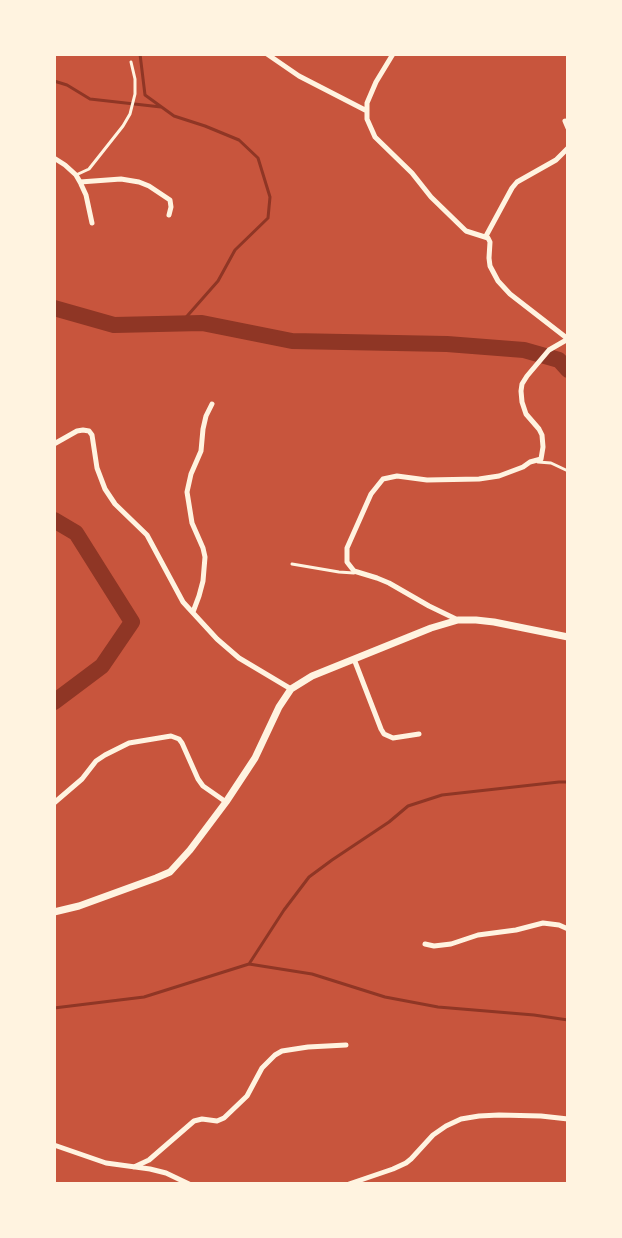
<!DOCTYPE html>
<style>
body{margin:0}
#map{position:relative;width:622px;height:1238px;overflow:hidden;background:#c8553d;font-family:"Exo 2",sans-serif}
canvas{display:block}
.frame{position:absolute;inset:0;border:56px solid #fff3e0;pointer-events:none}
</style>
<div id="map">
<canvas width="622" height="1238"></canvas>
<div class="frame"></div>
</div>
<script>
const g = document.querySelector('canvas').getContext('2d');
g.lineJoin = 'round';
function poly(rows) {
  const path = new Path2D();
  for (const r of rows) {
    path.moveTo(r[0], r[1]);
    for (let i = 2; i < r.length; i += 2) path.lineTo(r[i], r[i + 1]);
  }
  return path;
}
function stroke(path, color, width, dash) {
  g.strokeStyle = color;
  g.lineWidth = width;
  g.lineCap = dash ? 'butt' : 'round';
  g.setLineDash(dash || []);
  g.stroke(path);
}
stroke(poly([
 [140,54,145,95,174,116,205,126,239,140,258,158,270,197,268,218,235,250,218,281,181,323],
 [54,81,67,85,90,99,161,107],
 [249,964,312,974,385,997,438,1007,534,1015,568,1020],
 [54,1008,144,997,249,964,284,910,309,877,332,860,389,822,408,806,442,795,559,782,568,782]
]), '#8f3625', 3);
stroke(poly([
 [54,308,114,325,202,323,292,341,447,344,524,350,559,360,568,370],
 [54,520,76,533,132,622,102,666,54,702]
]), '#8f3625', 16);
stroke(poly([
 [76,175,89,169,123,126,130,114,135,94,135,79,131,62],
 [538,462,551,463,568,471],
 [292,564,339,572,354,573]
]), '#fff3e0', 3);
stroke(poly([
 [267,54,299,76,367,111],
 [393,54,376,82,367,103,367,119,375,137,412,173,431,197,466,231,488,238,490,242,489,258,490,266,498,281,510,294,568,339],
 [565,121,568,128],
 [54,158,65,165,76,175,80,182,86,195,92,223],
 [80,182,121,179,139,182,149,186,170,200,171,207,169,215],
 [486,236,512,188,517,182,556,160,568,148],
 [54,444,77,431,83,430,89,431,92,435,97,468,105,489,115,504,147,535,183,602,217,639,239,658,291,689],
 [193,612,199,596,203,581,205,557,203,548,192,523,187,492,191,474,201,451,203,429,206,416,212,404],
 [458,620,429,606,389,583,377,578,354,571,347,562,347,548,371,494,383,479,397,476,427,480,479,479,499,476,523,467,530,462,541,459,543,447,542,435,539,429,526,414,522,402,521,391,522,384,527,376,549,350,568,339],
 [354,659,381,729,384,734,393,738,419,734],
 [54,803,82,779,96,761,105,755,129,743,171,736,179,739,182,743,198,779,203,786,226,802],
 [425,944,434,946,451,944,478,935,516,930,543,923,559,925,568,929],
 [54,1145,106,1163,150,1169,166,1173,189,1184],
 [134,1167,149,1160,194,1121,202,1119,217,1121,224,1118,247,1096,262,1068,275,1055,282,1051,308,1047,346,1045],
 [349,1184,393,1169,406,1163,411,1159,433,1135,446,1126,461,1119,479,1116,499,1115,541,1116,568,1119]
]), '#fff3e0', 5);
stroke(poly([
 [54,912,79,906,156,878,170,872,190,850,226,802,255,758,279,707,291,689,312,676,431,628,458,620,476,620,494,622,568,637]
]), '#fff3e0', 7);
</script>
